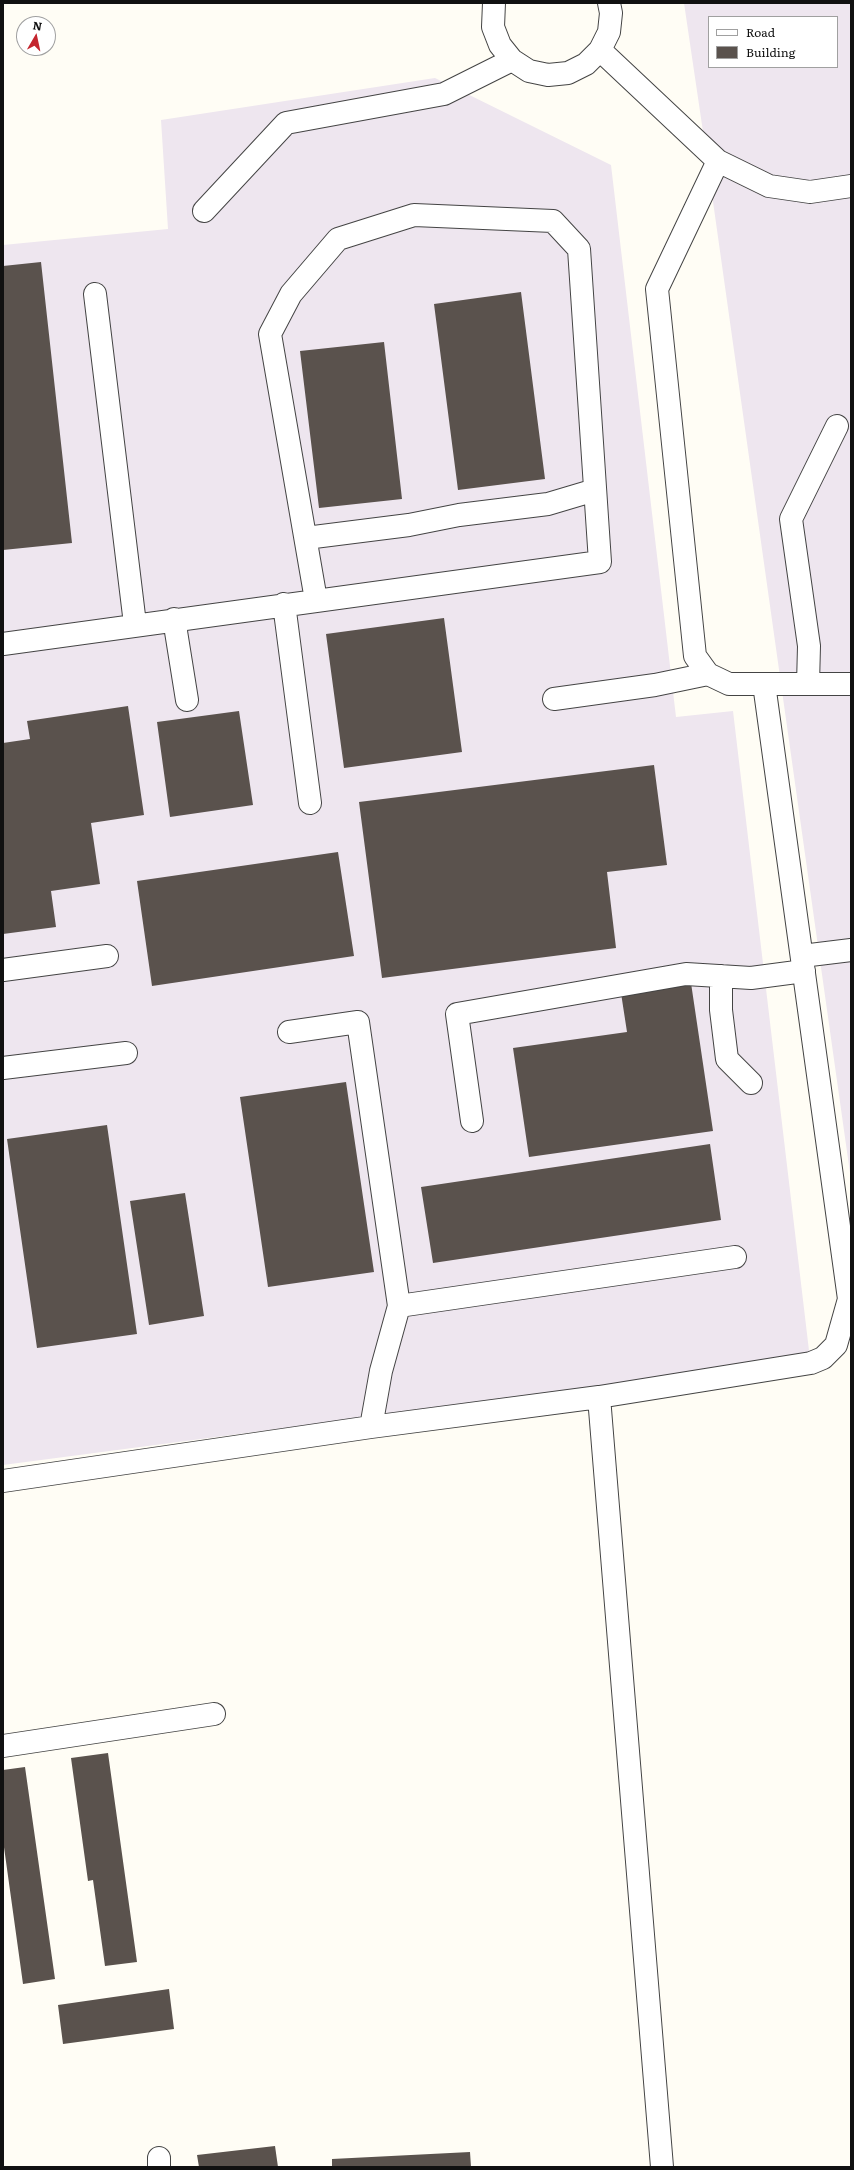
<!DOCTYPE html>
<style>
body{margin:0}
#map{position:relative;width:854px;height:2170px;overflow:hidden;background:#fffdf5;font-family:Literata,serif}
canvas{display:block}
.frame{position:absolute;inset:0;border:4px solid #111;pointer-events:none}
.legend{position:absolute;left:708px;top:16px;width:130px;height:52px;box-sizing:border-box;background:#fff;border:1px solid #a0a0a0;margin:0;padding:5px 7px;list-style:none;font-size:12px;color:#111}
.legend li{display:flex;align-items:center;gap:8px;height:20px}
.legend b{width:20px;border:1px solid #a0a0a0}
.north{position:absolute;left:16px;top:16px;width:40px;height:40px;box-sizing:border-box;background:#fff;border:1px solid #a0a0a0;border-radius:50%;rotate:9deg;font-size:11px;font-weight:700;line-height:16px;text-align:center;color:#111}
.north::after{content:'';display:block;margin:auto;width:14px;height:18px;background:#c4262e;clip-path:polygon(50% 0,100% 100%,50% 72%,0 100%)}
</style>
<div id="map">
<canvas width="854" height="2170"></canvas>
<div class="frame"></div>
<ul class="legend">
<li><b style="height:5px;background:#fff"></b>Road</li>
<li><b style="height:11px;background:#5a524d"></b>Building</li>
</ul>
<div class="north">N</div>
</div>
<script>
const g = document.querySelector('canvas').getContext('2d');
g.lineJoin = 'round';
function fill(path, color) {
  g.fillStyle = color;
  g.fill(path, 'evenodd');
}
function poly(rows) {
  const path = new Path2D();
  for (const r of rows) {
    path.moveTo(r[0], r[1]);
    for (let i = 2; i < r.length; i += 2) path.lineTo(r[i], r[i + 1]);
  }
  return path;
}
function stroke(path, color, width, dash) {
  g.strokeStyle = color;
  g.lineWidth = width;
  g.lineCap = dash ? 'butt' : 'round';
  g.setLineDash(dash || []);
  g.stroke(path);
}
fill(poly([
 [684,3,851,3,851,1180,706,152],
 [709,17,837,17,837,67,709,67],
 [435,78,611,165,676,717,733,711,810,1359,3,1465,3,245,168,229,161,120]
]), '#eee6ef');
fill(poly([
 [41,262,72,543,3,550,3,266],
 [521,292,545,479,458,490,434,304],
 [384,342,402,499,319,508,300,351],
 [444,618,462,752,344,768,326,634],
 [128,706,144,815,91,823,100,884,51,891,56,927,3,934,3,743,30,739,27,721],
 [239,711,253,805,170,817,157,722],
 [654,765,667,865,607,872,616,948,382,978,359,802],
 [338,852,354,956,152,986,137,881],
 [691,983,713,1131,529,1157,513,1048,627,1032,621,993],
 [346,1082,374,1272,268,1287,240,1097],
 [107,1125,137,1334,37,1348,7,1139],
 [710,1144,721,1220,433,1263,421,1187],
 [185,1193,204,1316,149,1325,130,1201],
 [108,1753,137,1962,105,1966,93,1880,88,1881,71,1758],
 [25,1767,55,1979,23,1984,3,1840,3,1770],
 [169,1989,174,2029,63,2044,58,2005],
 [275,2146,278,2167,199,2167,197,2155],
 [470,2152,471,2167,332,2167,332,2159]
]), '#5a524d');
const minor = poly([
 [494,3,493,27,500,45,512,60,529,71,548,75,568,73,586,64,600,50,609,32,611,13,609,3],
 [600,50,718,161,769,186,810,192,851,186],
 [718,161,657,289,695,656,708,674,729,684,851,684],
 [204,211,286,123,444,94,512,60],
 [95,294,135,624],
 [306,538,409,525,459,515,548,504,595,490],
 [284,604,310,803],
 [174,619,187,700],
 [3,644,600,562,579,249,553,221,414,215,338,239,291,294,270,334,316,600],
 [808,684,809,646,791,519,837,426],
 [554,699,655,685,708,674],
 [802,956,851,950],
 [3,970,107,956],
 [721,976,721,1010,727,1059,751,1083],
 [289,1032,358,1022,399,1306],
 [3,1068,126,1053],
 [472,1121,457,1014,686,974,751,978,804,971],
 [599,1397,662,2167],
 [371,1427,381,1371,399,1306,735,1257],
 [3,1481,371,1427,599,1397,811,1363,823,1358,836,1345,849,1299,764,684],
 [3,1746,214,1714],
 [159,2167,159,2158]
]);
stroke(minor, '#444', 24);
stroke(minor, '#fff', 22);
</script>
